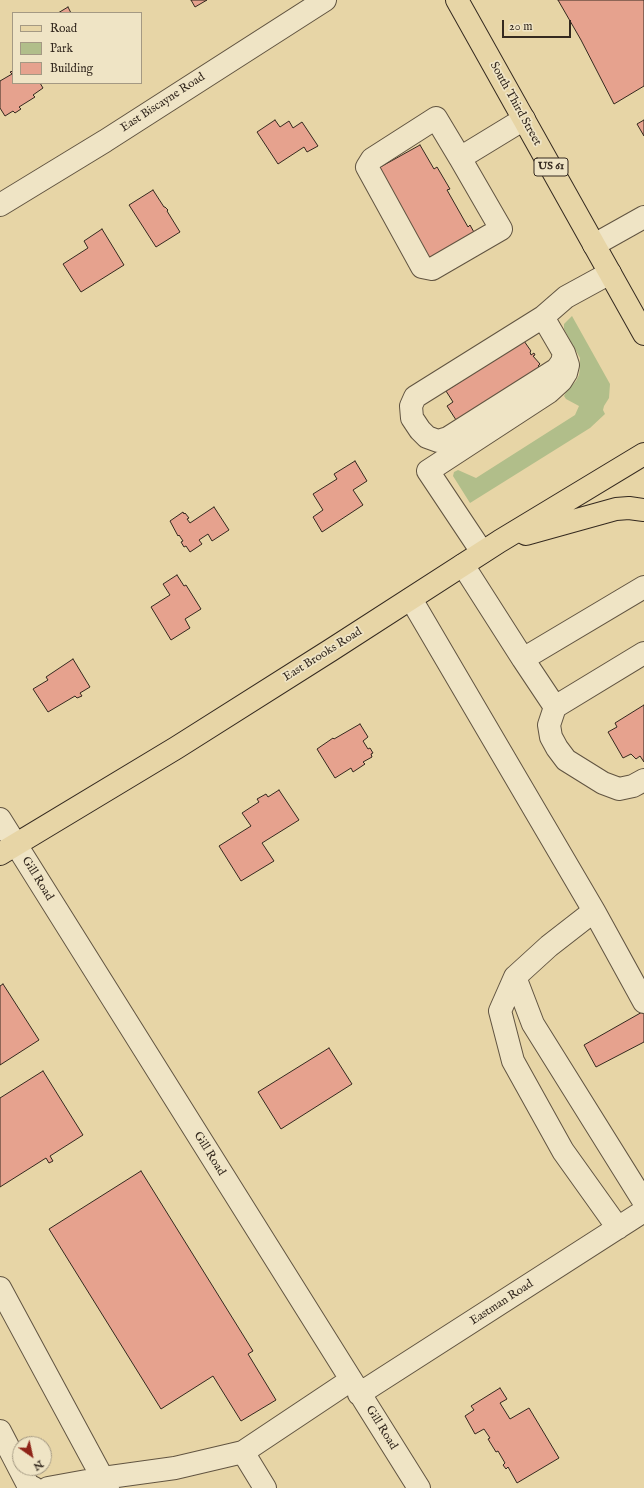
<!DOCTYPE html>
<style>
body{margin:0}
#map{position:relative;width:644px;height:1488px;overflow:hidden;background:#e7d5a6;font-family:"IM FELL English",serif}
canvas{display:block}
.legend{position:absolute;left:12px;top:12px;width:130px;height:72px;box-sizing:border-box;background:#efe4c5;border:1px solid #a49983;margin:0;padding:5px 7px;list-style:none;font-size:12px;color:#34291f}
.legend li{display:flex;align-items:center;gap:8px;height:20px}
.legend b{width:20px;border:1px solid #a49983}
.north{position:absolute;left:12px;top:1436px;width:40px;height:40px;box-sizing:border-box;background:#efe4c5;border:1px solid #a49983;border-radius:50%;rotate:146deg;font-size:11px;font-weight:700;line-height:16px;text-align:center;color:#34291f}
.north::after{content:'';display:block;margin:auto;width:14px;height:18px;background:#8f2418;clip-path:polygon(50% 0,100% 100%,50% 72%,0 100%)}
.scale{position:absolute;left:502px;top:20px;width:69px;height:18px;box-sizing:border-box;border:2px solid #34291f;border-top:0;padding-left:5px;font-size:12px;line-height:14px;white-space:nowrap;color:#34291f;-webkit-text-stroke:3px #efe4c5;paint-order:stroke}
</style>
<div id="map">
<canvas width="644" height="1488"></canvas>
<ul class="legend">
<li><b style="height:5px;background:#e7d5a6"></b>Road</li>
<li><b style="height:11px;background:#b1be8a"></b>Park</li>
<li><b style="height:11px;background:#e6a28e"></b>Building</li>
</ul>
<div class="north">N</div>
<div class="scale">20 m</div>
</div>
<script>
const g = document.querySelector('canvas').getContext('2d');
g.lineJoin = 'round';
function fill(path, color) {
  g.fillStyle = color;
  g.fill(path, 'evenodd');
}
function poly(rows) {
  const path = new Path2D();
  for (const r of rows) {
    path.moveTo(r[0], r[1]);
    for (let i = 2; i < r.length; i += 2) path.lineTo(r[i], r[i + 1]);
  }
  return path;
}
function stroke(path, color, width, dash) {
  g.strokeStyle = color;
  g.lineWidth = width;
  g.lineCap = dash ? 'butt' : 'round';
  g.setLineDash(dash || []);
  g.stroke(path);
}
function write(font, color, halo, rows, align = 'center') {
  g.font = font + ' "IM FELL English",serif';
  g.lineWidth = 3.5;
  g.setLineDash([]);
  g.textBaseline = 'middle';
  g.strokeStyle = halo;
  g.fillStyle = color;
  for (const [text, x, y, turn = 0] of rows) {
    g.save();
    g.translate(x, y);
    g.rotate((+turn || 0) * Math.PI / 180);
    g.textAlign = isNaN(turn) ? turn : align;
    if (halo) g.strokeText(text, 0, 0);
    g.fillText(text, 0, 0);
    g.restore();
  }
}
fill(poly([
 [572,316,610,384,609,398,604,406,603,410,605,414,590,428,470,503,453,476,454,472,458,470,476,478,575,415,579,406,566,399,564,396,567,390,576,381,579,375,580,367,580,358,564,329,564,324]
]), '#b1be8a');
const building = poly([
 [191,0,207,0,195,7,191,0],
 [558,0,644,0,644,86,614,104,581,40,558,0],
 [68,7,71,13,58,13,68,7],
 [13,71,13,83,40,83,43,88,33,95,35,97,19,107,21,109,15,113,13,111,5,116,0,108,0,81,12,74,10,72,13,71],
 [275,120,280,127,289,121,293,128,302,122,318,146,307,152,304,147,278,164,257,132,275,120],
 [644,120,644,136,637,124,644,120],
 [420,145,434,169,437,167,450,189,447,190,468,227,470,225,475,234,428,265,375,170,420,145],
 [153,190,164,207,165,207,168,210,167,211,180,232,156,247,129,205,153,190],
 [102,229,124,265,81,292,63,264,88,248,84,241,102,229],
 [524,341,531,351,530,352,531,355,534,353,535,355,533,356,540,364,538,366,539,367,458,423,447,406,453,402,446,391,524,341],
 [355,461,367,481,353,490,363,505,322,532,313,517,323,510,313,494,337,479,334,474,355,461],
 [214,507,229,530,212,541,208,534,199,540,202,544,190,552,186,546,184,547,181,542,183,541,179,535,178,536,170,521,183,512,184,514,185,513,189,518,187,519,190,523,214,507],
 [177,575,184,586,186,585,201,609,185,619,190,628,171,640,151,607,170,595,163,584,177,575],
 [73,659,90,687,80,693,82,696,77,698,75,696,48,712,33,689,48,680,46,677,73,659],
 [644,705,644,762,640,756,636,759,631,754,623,758,608,732,617,727,615,723,644,705],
 [360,724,368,737,363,741,368,749,370,748,373,753,371,754,372,757,363,762,365,764,353,772,351,768,335,778,317,749,333,738,334,739,360,724],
 [279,790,299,820,262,843,274,861,241,881,219,846,251,826,242,813,259,802,257,799,266,794,268,797,279,790],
 [3,984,39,1040,0,1065,0,986,3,984],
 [644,1011,644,1042,596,1067,584,1045,644,1011],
 [329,1048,352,1084,281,1129,258,1092,329,1048],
 [43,1071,83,1135,50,1156,53,1161,49,1163,46,1158,0,1187,0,1098,43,1071],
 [141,1171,253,1351,248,1354,276,1400,241,1421,213,1376,161,1409,49,1229,141,1171],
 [500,1388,507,1399,500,1403,510,1419,529,1408,559,1458,517,1483,508,1467,506,1469,503,1465,505,1463,498,1451,496,1452,488,1439,490,1438,484,1429,475,1434,465,1416,474,1410,471,1406,500,1388]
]);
fill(building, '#e6a28e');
stroke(building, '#34291f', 1);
const minor = poly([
 [460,158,501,229,432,269,422,267,367,167,372,159,436,118,460,158,524,119],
 [0,205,105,141,325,0],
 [594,245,644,217],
 [564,353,562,362,557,369,448,438,438,441,427,437,420,430,412,418,411,406,415,397,543,317,566,297,610,273],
 [482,552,428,471,549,392,561,381,566,373,568,365,564,353,543,317],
 [463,565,523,659,644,587],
 [411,599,594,911,644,1002],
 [644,653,555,707,549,725,551,737,557,748,566,760,603,783,619,789,633,786,644,780],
 [523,659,555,707],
 [0,819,419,1488],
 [594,911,549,946,515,977,500,1011,513,1061,563,1151,618,1228],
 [515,977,533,1024,644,1202],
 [0,1288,108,1488],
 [359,1394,644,1211],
 [0,1431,28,1485,34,1488],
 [243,1452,265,1488],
 [48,1488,103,1478,175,1468,243,1452,351,1380]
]);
const major = poly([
 [526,534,616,509,629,508,644,510],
 [0,854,176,748,331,650,500,541,644,454]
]);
const highway = poly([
 [457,0,644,334]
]);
stroke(minor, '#615441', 24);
stroke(major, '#34291f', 24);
stroke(highway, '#34291f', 24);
stroke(minor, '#efe4c5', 22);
stroke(major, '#e7d5a6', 22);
stroke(highway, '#e7d5a6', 22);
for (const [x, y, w] of [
 [551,167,34]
]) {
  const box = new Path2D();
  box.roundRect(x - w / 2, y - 9, w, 18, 3);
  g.fillStyle = '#efe4c5';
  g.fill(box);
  stroke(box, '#34291f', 1);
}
write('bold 11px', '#34291f', null, [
 ["US 61",551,167]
]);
write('12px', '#34291f', '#efe4c5', [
 ["East Biscayne Road",163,103,-33],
 ["South Third Street",515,104,61],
 ["East Brooks Road",323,655,-32],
 ["Gill Road",37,879,58],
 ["Gill Road",209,1154,58],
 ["Eastman Road",502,1303,-33],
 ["Gill Road",381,1428,58]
]);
</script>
